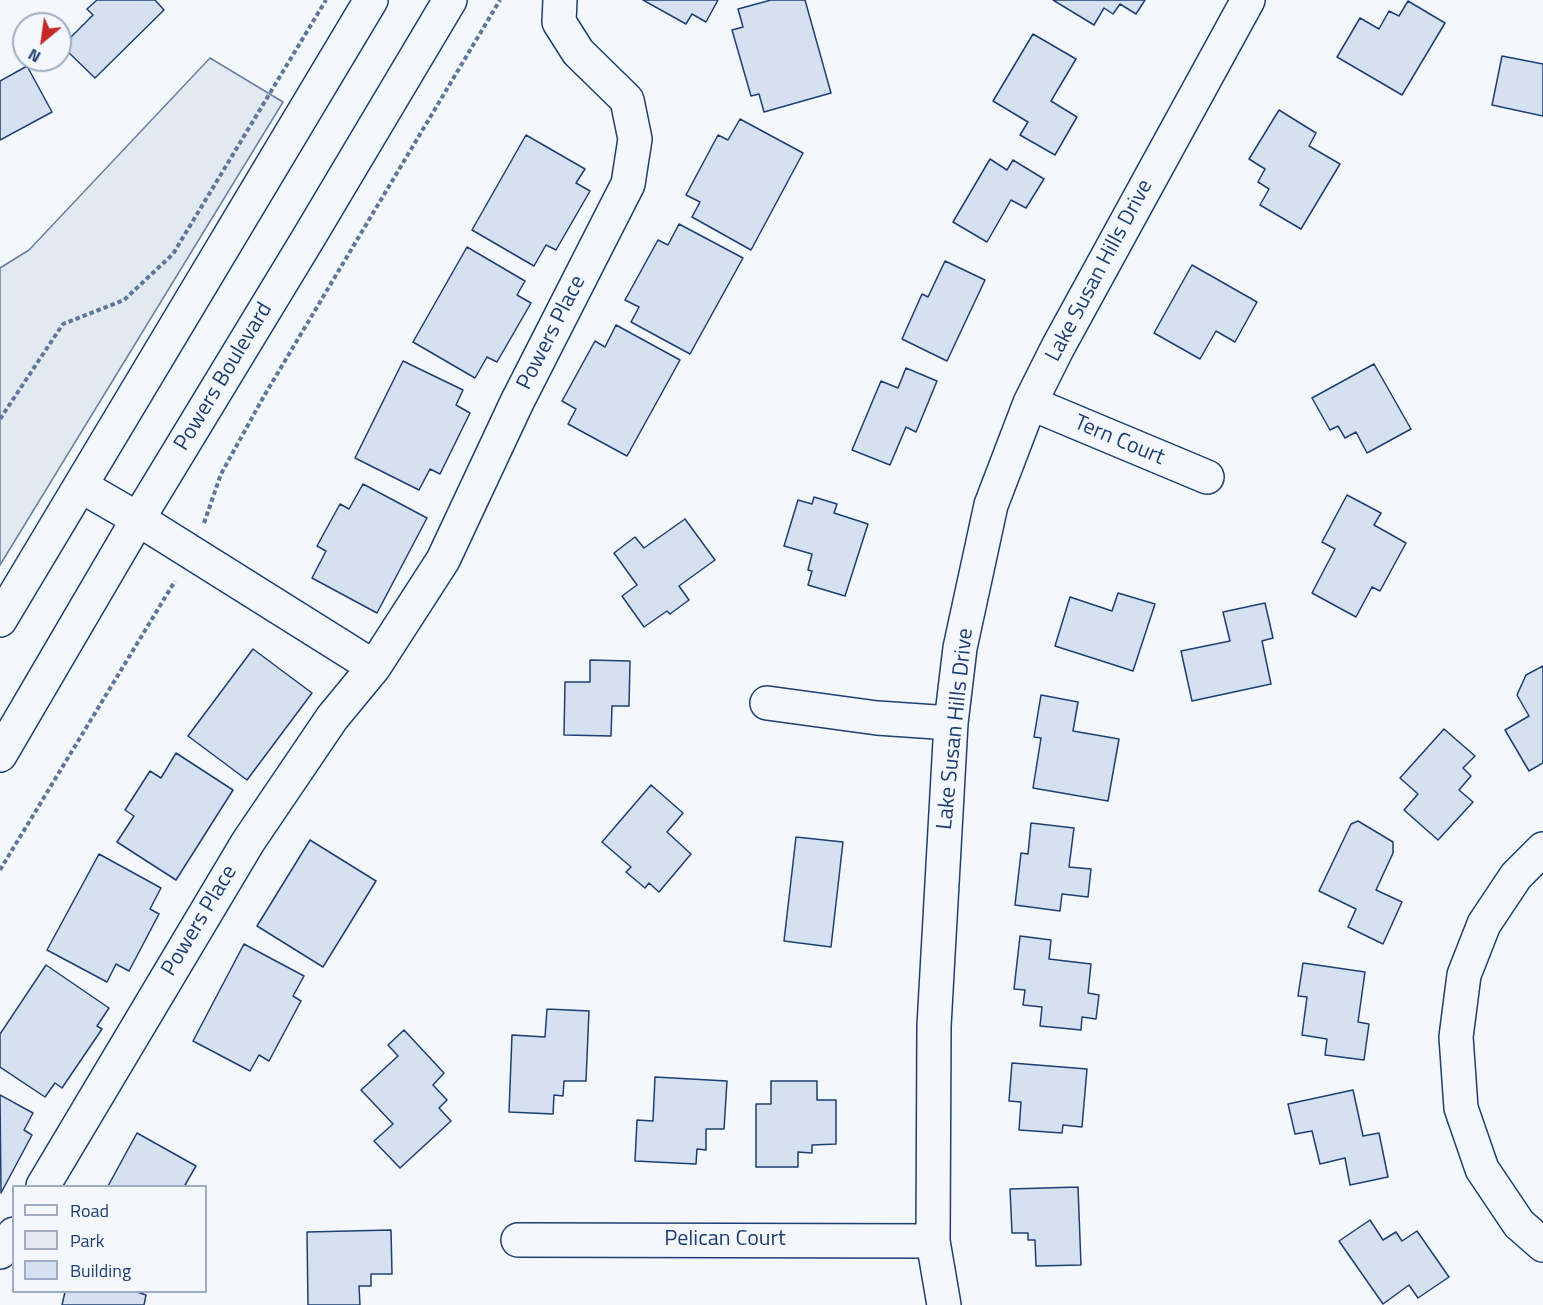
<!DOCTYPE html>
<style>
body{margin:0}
#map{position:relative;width:1543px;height:1305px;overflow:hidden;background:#f4f7fb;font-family:"Titillium Web",sans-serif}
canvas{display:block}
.legend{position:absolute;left:12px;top:1185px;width:195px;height:108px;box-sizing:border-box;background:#f4f7fb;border:2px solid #9eadc5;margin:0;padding:8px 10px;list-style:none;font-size:18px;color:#1d3f73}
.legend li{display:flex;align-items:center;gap:12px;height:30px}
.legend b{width:30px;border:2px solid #9eadc5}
.north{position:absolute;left:12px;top:12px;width:60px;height:60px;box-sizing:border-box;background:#f4f7fb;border:2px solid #9eadc5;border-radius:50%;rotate:209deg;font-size:16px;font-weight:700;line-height:24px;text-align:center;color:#1d3f73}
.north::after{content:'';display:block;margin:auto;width:21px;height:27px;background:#c62828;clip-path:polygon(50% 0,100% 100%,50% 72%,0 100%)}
</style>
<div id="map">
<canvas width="1543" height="1305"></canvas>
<ul class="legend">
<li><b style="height:8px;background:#f4f7fb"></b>Road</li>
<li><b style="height:16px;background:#e3e9f0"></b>Park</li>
<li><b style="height:16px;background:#d5e0f0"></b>Building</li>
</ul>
<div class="north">N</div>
</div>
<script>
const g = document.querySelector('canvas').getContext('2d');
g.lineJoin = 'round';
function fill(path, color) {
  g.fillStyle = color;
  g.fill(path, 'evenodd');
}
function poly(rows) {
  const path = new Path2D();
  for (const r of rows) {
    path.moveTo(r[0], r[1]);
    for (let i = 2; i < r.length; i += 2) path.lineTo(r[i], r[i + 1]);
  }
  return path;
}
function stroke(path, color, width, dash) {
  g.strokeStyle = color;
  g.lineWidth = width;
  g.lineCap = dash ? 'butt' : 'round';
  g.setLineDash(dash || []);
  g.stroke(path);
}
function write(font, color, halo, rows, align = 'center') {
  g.font = font + ' "Titillium Web",sans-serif';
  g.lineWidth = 4.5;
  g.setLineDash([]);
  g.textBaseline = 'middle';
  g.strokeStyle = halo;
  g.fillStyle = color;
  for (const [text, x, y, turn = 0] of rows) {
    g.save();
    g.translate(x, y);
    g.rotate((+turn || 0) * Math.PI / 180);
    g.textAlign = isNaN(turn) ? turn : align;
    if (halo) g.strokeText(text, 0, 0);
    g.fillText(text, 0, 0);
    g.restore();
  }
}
const green = poly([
 [210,58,283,102,0,565,0,268,29,250,210,58]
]);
fill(green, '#e3e9f0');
stroke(green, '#687fa3', 1.5);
const building = poly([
 [97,0,155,0,164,10,95,78,62,46,93,15,87,9,97,0],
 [643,0,718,0,706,22,692,14,686,24,643,0],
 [771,0,805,0,831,93,764,112,759,94,751,96,732,30,743,27,738,9,771,0],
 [1053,0,1145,0,1136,14,1120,4,1113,14,1104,8,1094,25,1053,0],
 [1408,1,1445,23,1402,95,1337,57,1360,18,1379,29,1389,11,1399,16,1408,1],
 [1033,34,1076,59,1051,101,1077,117,1055,155,1020,135,1028,122,993,101,1033,34],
 [1502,56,1543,64,1543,116,1492,105,1502,56],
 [27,66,52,112,0,140,0,81,27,66],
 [1279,110,1316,133,1309,146,1340,164,1301,229,1260,205,1269,189,1258,182,1265,169,1249,159,1279,110],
 [740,119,803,153,751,250,692,217,700,202,686,195,718,135,728,140,740,119],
 [526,135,585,169,576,183,590,191,556,250,546,245,534,266,472,230,526,135],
 [990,159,1007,170,1013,160,1044,179,1026,208,1011,200,987,242,953,222,990,159],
 [679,224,743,258,690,354,631,322,639,307,625,300,658,240,668,245,679,224],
 [467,247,525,281,517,295,531,303,497,362,487,357,475,378,413,342,467,247],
 [945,261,985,280,947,361,902,339,922,294,928,297,945,261],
 [1192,265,1257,302,1235,342,1216,331,1200,359,1154,333,1192,265],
 [616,325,680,360,627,456,568,424,576,409,562,401,595,341,605,347,616,325],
 [403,361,463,390,456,405,470,413,440,474,430,469,419,490,355,458,403,361],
 [1374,364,1411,429,1367,453,1356,432,1345,438,1338,426,1330,430,1312,398,1374,364],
 [906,368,937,381,916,432,906,427,890,465,852,450,881,381,898,388,906,368],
 [363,484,427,518,377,613,312,578,326,551,317,546,340,504,349,509,363,484],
 [1347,495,1381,513,1374,525,1406,543,1380,591,1372,587,1356,617,1312,593,1335,549,1322,542,1347,495],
 [814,497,837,504,834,513,868,524,845,596,808,585,812,571,808,570,812,554,784,546,798,500,812,504,814,497],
 [685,519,715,560,679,586,689,600,670,614,667,611,644,627,622,596,637,585,614,553,635,537,644,548,685,519],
 [1118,593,1155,604,1133,671,1055,646,1070,597,1112,611,1118,593],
 [1265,603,1273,638,1262,641,1271,684,1192,701,1181,651,1230,641,1223,612,1265,603],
 [253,649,312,693,247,780,188,736,253,649],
 [590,660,630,661,629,706,612,706,611,736,564,735,565,682,590,682,590,660],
 [1543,666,1543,763,1529,771,1505,730,1529,716,1517,695,1526,675,1543,666],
 [1041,695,1078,702,1073,731,1119,739,1108,801,1033,788,1041,738,1034,737,1041,695],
 [1444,729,1475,756,1463,768,1471,776,1459,790,1473,802,1438,840,1404,810,1418,794,1400,778,1444,729],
 [176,753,233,790,176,880,117,842,134,816,125,810,150,771,161,778,176,753],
 [651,785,683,813,667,832,691,854,659,892,649,883,645,888,626,872,631,867,602,842,651,785],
 [1358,821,1393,842,1393,853,1376,890,1402,902,1383,944,1348,927,1356,909,1319,891,1351,824,1358,821],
 [1031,823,1074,828,1069,867,1091,869,1088,897,1062,894,1060,911,1015,905,1021,853,1028,854,1031,823],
 [796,837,843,842,831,947,784,941,796,837],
 [310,840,376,881,323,967,257,926,310,840],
 [99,854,161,888,150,909,159,914,129,971,116,964,107,982,47,950,99,854],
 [1020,936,1051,940,1049,959,1091,964,1088,993,1099,995,1096,1019,1082,1017,1081,1030,1040,1026,1042,1007,1023,1005,1025,990,1014,989,1020,936],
 [244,944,304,976,293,996,301,1001,269,1061,259,1055,250,1071,193,1041,244,944],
 [1303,963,1365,972,1358,1022,1369,1024,1364,1060,1325,1055,1327,1039,1302,1035,1307,997,1298,996,1303,963],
 [46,965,109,1008,97,1026,102,1029,62,1088,55,1083,45,1097,0,1067,0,1034,46,965],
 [547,1009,589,1011,586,1081,564,1081,563,1096,554,1095,553,1114,509,1112,512,1035,545,1037,547,1009],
 [404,1030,444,1073,433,1085,447,1100,439,1108,451,1121,400,1168,374,1141,393,1124,361,1090,398,1056,388,1045,404,1030],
 [1012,1063,1087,1069,1082,1127,1063,1125,1062,1133,1019,1130,1021,1102,1009,1101,1012,1063],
 [655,1077,727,1081,724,1129,706,1129,706,1150,697,1149,696,1164,635,1161,637,1120,653,1121,655,1077],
 [771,1081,817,1081,817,1100,836,1100,836,1144,812,1145,812,1153,798,1152,798,1167,756,1167,756,1104,771,1104,771,1081],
 [1353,1090,1363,1136,1379,1133,1388,1177,1350,1185,1345,1158,1320,1164,1312,1131,1295,1134,1288,1104,1353,1090],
 [0,1095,33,1113,24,1130,32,1135,1,1193,0,1095],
 [137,1133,196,1166,185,1185,187,1186,108,1186,137,1133],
 [1078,1187,1081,1265,1036,1266,1035,1240,1028,1240,1028,1233,1012,1233,1010,1189,1078,1187],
 [1370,1220,1383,1240,1396,1232,1402,1241,1417,1231,1449,1277,1418,1298,1409,1285,1383,1304,1339,1241,1370,1220],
 [391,1230,392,1274,371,1274,371,1286,359,1286,360,1305,308,1305,307,1232,391,1230],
 [65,1292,137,1292,146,1295,144,1305,62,1305,65,1292]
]);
fill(building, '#d5e0f0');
stroke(building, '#1d3f73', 1.5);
const minor = poly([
 [1030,403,1207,477],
 [81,486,138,519,374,667],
 [767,703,877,718,951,723],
 [1543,849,1516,876,1484,924,1464,975,1456,1037,1461,1108,1482,1169,1519,1224,1543,1245],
 [43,1186,248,842,332,718,374,667,443,560,517,402,628,184,635,139,627,100,578,52,559,22,560,0],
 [518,1240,933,1241],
 [0,1252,14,1234],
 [944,1305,933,1241,934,1026,951,723,960,648,991,505,1030,403,1058,347,1248,0]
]);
const major = poly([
 [0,620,371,0],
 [0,755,138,519,309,237,450,0]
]);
stroke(minor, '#1d3f73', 36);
stroke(major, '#1d3f73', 36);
stroke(poly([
 [0,419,63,324,124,300,173,254,326,0],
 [204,523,221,474,264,396,500,0],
 [0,870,175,581]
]), '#5e769c', 4, [4.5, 3]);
stroke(minor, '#f4f7fb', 33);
stroke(major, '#f4f7fb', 33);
write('22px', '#1d3f73', '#f4f7fb', [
 ["Lake Susan Hills Drive",1100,271,-62],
 ["Powers Place",552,333,-63],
 ["Powers Boulevard",224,377,-59],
 ["Tern Court",1119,441,23],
 ["Lake Susan Hills Drive",956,729,-84],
 ["Powers Place",200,921,-59],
 ["Pelican Court",725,1240]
]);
</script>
